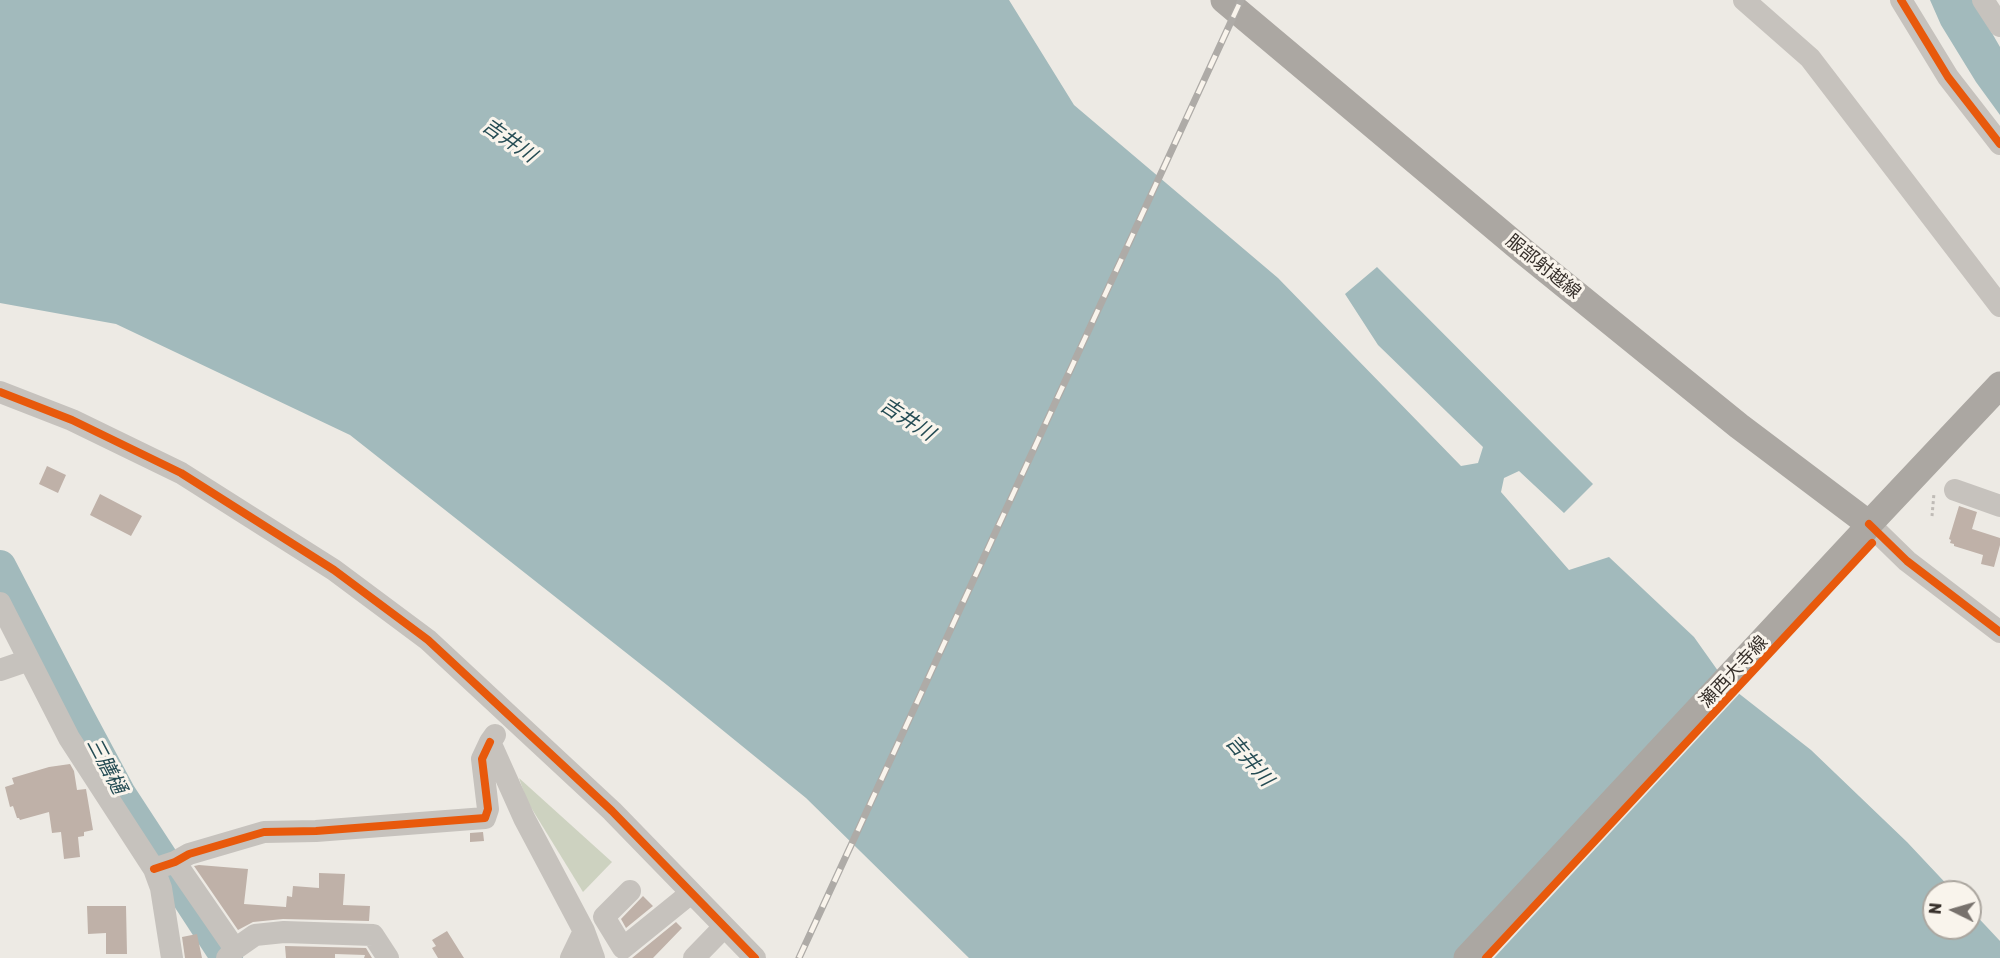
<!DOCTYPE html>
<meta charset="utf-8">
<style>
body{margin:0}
#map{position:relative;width:2000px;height:958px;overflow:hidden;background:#edeae4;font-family:Rubik,sans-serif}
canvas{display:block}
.north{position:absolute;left:1922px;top:880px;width:60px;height:60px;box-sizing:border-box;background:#f9f4ec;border:2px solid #aba69f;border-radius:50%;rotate:275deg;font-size:16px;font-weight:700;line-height:24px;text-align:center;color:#37302b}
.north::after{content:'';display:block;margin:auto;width:21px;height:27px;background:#77716c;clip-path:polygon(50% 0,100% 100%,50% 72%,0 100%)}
</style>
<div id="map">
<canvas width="2000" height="958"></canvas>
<div class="north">N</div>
</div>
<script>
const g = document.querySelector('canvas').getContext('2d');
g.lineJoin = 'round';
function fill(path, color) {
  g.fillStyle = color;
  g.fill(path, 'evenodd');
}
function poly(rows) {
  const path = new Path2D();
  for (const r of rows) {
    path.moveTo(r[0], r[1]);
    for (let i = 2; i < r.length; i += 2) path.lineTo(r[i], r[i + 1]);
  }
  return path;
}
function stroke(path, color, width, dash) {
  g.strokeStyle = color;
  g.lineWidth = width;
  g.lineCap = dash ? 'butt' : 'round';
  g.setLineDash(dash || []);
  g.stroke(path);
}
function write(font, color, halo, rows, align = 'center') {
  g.font = font + ' Rubik,"Noto Sans JP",sans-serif';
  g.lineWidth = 6;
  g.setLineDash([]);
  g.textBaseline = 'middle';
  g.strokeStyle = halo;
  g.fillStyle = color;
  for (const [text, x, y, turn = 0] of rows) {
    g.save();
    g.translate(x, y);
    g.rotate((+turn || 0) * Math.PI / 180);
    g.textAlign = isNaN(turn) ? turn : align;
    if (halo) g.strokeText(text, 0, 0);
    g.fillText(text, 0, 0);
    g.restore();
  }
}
fill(poly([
 [519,778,612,862,583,892,527,801]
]), '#cdd2c0');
fill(poly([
 [0,0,1009,0,1074,105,1278,278,1461,466,1478,463,1483,447,1378,345,1345,294,1377,267,1593,484,1564,513,1519,471,1504,478,1501,492,1569,570,1609,557,1694,637,1728,685,1811,750,1907,842,1954,892,1934,892,1934,928,1970,928,1970,909,2000,941,2000,958,969,958,806,798,667,685,350,435,116,324,0,303],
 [1930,0,1973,0,2000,47,2000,115,1976,82,1941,25]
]), '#a2babc');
fill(poly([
 [1731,683,1741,692,1494,958,1454,958]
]), '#edeae4');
stroke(poly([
 [0,566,77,714,120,794,227,958]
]), '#a2babc', 32);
fill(poly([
 [47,466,66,475,58,493,39,484],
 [100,494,142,516,131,536,90,515],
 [1959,506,1977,512,1972,529,2000,538,2000,545,1994,567,1981,564,1983,555,1954,546,1954,544,1950,543,1951,540,1949,539],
 [70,764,74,771,77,790,86,789,93,830,84,832,84,836,78,837,80,857,64,859,61,832,52,833,49,812,20,820,19,818,17,818,13,806,10,807,5,787,14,784,12,778,49,767],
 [483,832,484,841,470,842,470,833],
 [199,865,248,869,244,904,286,907,287,896,292,897,293,886,319,888,319,873,345,874,343,905,370,906,369,921,283,919,253,922,238,930,194,866],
 [643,896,653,906,626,928,621,919],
 [87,906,126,906,127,954,106,954,106,933,88,934],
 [676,922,682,928,653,958,632,958],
 [447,931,464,958,438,958,432,948,436,946,432,940],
 [197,934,202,958,185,958,182,937],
 [285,946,366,948,372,958,364,958,365,955,335,954,335,958,286,958]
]), '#bfb1a8');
stroke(poly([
 [1932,516,1934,493]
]), '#bfbbb6', 3, [3, 3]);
stroke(poly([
 [1744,0,1810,58,2000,306],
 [1901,0,1948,77,2000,144],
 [1983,0,2000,26],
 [0,392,72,420,181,473,334,570,428,640,612,811,755,958],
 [1955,490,2000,506],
 [1869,524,1907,561,2000,632],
 [0,603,69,738,154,869,161,888,172,958],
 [0,670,29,660],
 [495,735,490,742,524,818,584,931,594,958],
 [175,862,235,949],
 [154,869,175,862,189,854,264,832,316,831,485,818,488,809,482,759,490,742],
 [630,891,604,917,623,948,691,893],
 [227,958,235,949,255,935,284,932,373,935,388,958],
 [571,958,584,931],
 [694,958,724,927]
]), '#c6c2bd', 22);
stroke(poly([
 [1224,0,1523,251,1739,426,1869,524],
 [1467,958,1861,535,1869,524,2000,385]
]), '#aba7a2', 27);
const rail = poly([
 [799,958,1241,0]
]);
stroke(rail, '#aeaba7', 7);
stroke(rail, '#f9f4ec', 4.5, [14]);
stroke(poly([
 [1901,0,1948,77,2000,144],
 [0,392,72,420,181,473,334,570,428,640,612,811,755,958],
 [1869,524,1907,561,2000,632],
 [154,869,175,862,189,854,264,832,316,831,485,818,488,809,482,759,490,742],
 [1486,958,1872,543]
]), '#e8590c', 8);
write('18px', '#37302b', '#f9f4ec', [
 ["服部射越線",1543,267,39],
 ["瀬西大寺線",1734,672,-47]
]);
write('italic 20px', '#254c54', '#f9f4ec', [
 ["吉井川",509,141,35],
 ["吉井川",907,420,33],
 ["吉井川",1249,761,49],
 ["三膳樋",106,766,62]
]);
</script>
